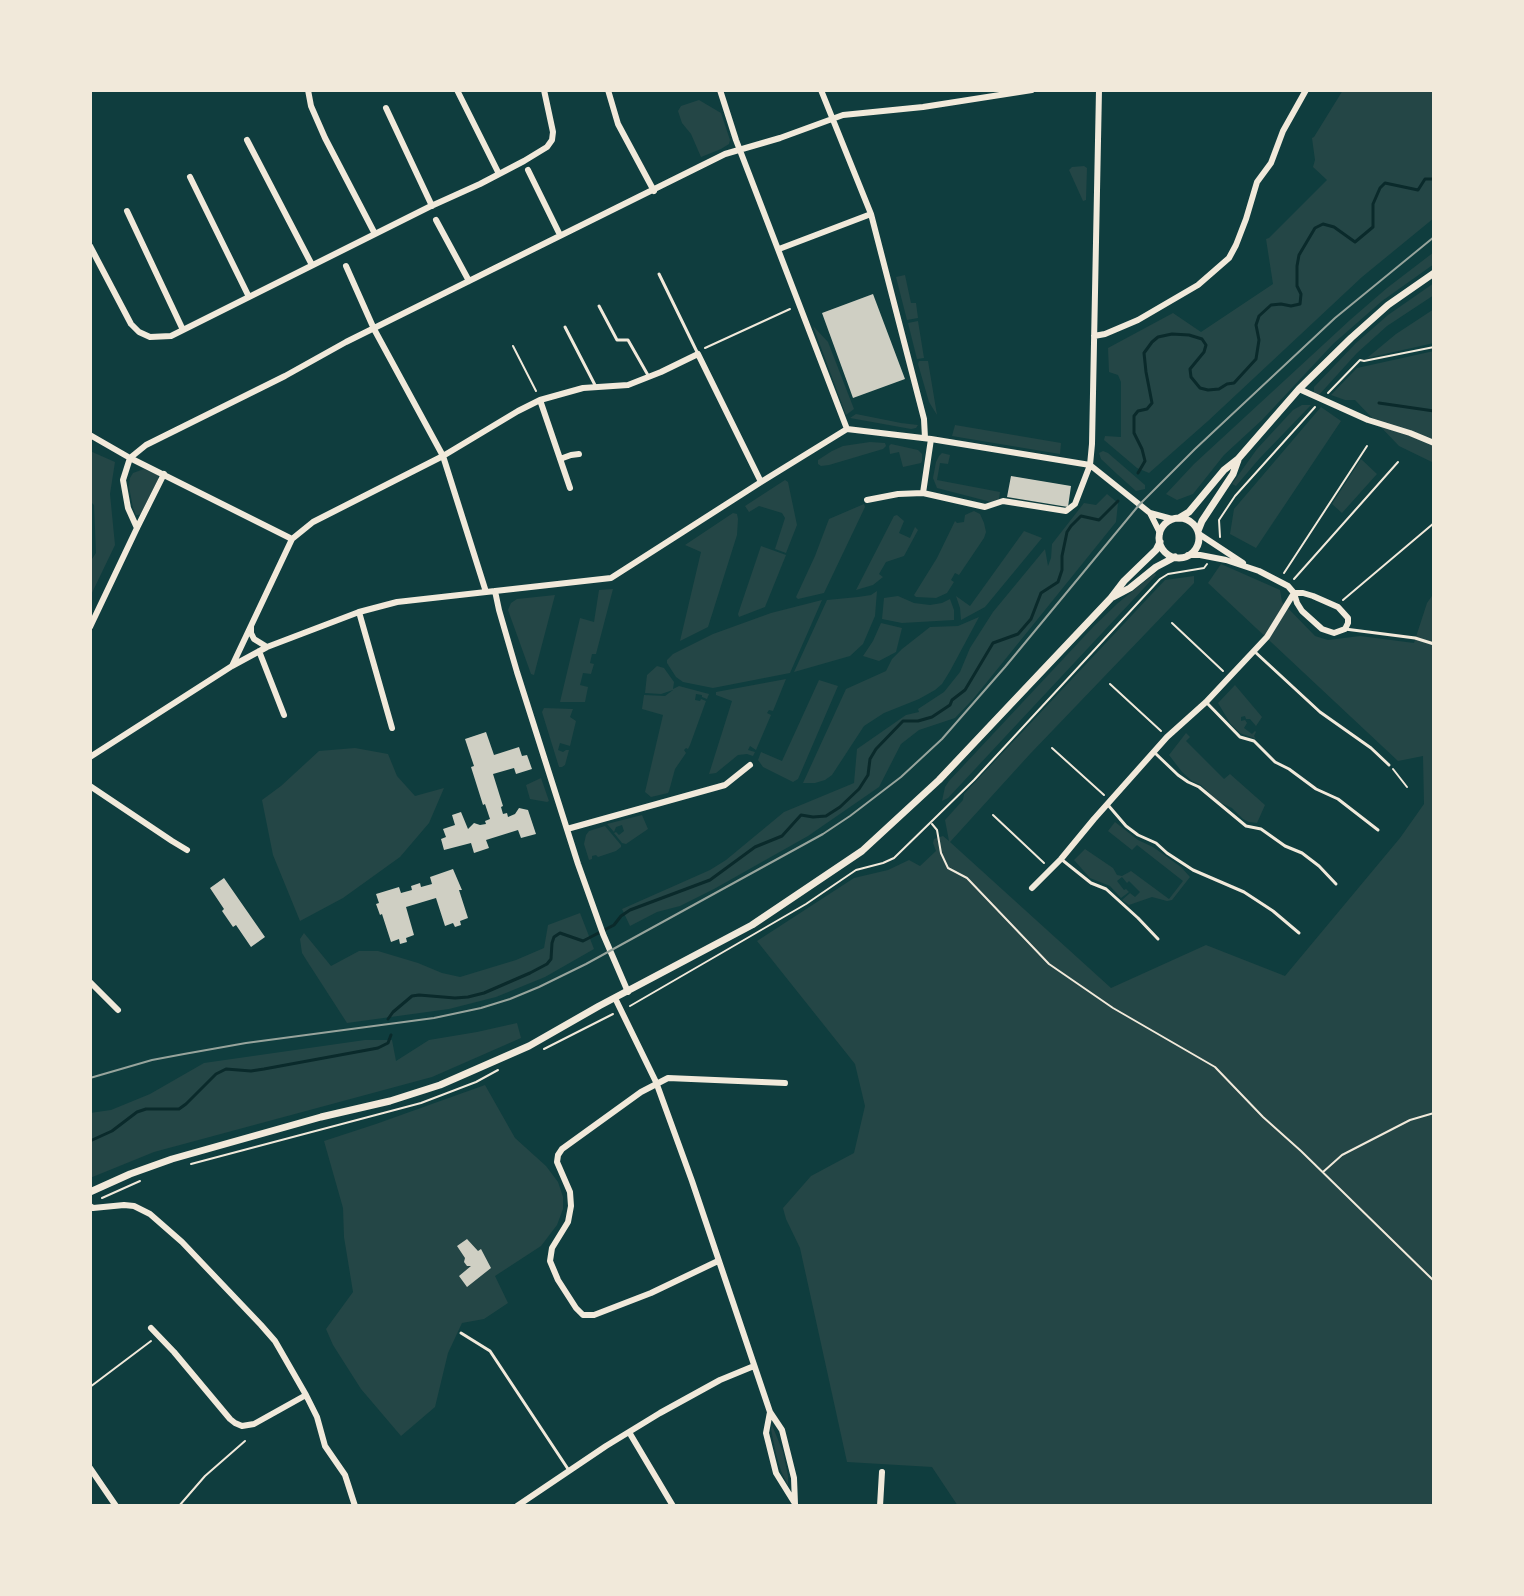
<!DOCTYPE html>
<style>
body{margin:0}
#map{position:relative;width:1524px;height:1596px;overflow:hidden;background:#0f3d3e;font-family:"Noto Sans",sans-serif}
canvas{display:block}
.frame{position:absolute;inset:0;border:92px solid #f1e9da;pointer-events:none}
</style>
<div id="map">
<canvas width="1524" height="1596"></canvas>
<div class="frame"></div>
</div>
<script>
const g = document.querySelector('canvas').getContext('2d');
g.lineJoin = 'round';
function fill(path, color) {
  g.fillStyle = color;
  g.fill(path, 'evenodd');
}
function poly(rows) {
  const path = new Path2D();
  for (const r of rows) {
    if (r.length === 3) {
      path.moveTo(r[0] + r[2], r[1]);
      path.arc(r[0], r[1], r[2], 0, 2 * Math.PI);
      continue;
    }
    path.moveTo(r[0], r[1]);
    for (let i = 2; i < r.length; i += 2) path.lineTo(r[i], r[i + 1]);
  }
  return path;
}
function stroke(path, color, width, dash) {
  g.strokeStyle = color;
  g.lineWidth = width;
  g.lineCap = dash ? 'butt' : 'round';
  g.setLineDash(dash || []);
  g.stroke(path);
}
fill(poly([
 [1343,90,1430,90,1434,93,1434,218,1362,277,1208,421,1149,473,1137,468,1104,440,1105,436,1121,437,1121,382,1118,375,1109,372,1108,348,1173,313,1201,332,1273,284,1266,239,1269,238,1327,180,1313,167,1315,160,1312,138,1314,137],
 [699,100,721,113,730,140,729,144,721,149,701,157,691,134,682,123,678,111,681,106],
 [1084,166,1087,168,1086,200,1083,201,1069,170,1072,167],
 [1434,252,1434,264,1382,301,1333,344,1262,420,1224,455,1193,494,1177,500,1166,494,1194,464,1350,320,1387,288],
 [905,275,911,303,916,303,918,318,907,320,896,277],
 [1434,283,1434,295,1387,326,1357,353,1318,396,1314,394,1314,387,1356,343,1388,315],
 [1434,309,1434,343,1367,358,1396,334],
 [918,321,924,358,917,359,908,323],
 [813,326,828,342,854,409,846,415],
 [1434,351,1434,463,1399,446,1355,400,1345,400,1331,395,1357,368],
 [919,361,928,361,937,415,929,402,918,364],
 [1302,405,1311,405,1259,459,1236,486,1232,484,1257,449,1293,410],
 [1321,407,1341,421,1256,548,1230,534,1234,509],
 [856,414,901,423,918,425,916,428,911,429,850,418],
 [955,425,1061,443,1060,454,952,436],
 [870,442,885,443,886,446,883,449,829,465,821,466,818,464,818,460,832,451,843,446],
 [891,444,918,450,922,454,922,461,921,463,903,467,899,452,890,454,889,446],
 [90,451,115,462,110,494,115,545,90,597,90,562,96,553,94,505,90,501],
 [1103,451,1108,453,1145,485,1145,489,1136,491,1117,474,1101,459,1099,453],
 [942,453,950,455,948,464,940,463,937,480,1000,492,999,499,991,502,937,488,933,478,936,462,939,456],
 [1361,459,1377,474,1342,513,1332,504],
 [144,469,158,475,158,480,141,514,138,515,136,515,133,508,129,487,130,478,133,473],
 [785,480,788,482,797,525,786,553,775,549,785,518,782,513,759,506,749,512,745,506],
 [1107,494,1118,503,1116,522,974,698,955,718,919,730,901,744,879,787,808,836,714,889,680,906,657,912,630,926,622,909,710,870,726,860,784,812,854,783,857,749,906,715,919,712,918,709,944,692,960,672,970,648,993,612,1045,549,1048,566,1051,558,1052,544,1084,503,1096,505],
 [864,504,865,507,824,593,798,599,796,597,815,556,829,519],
 [974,511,980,514,984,523,986,532,984,538,959,575,955,573,951,580,954,582,947,593,936,598,916,597,914,595,937,558,955,521,957,523,964,522,965,515],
 [733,513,737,514,738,519,737,535,708,627,680,641,701,552,685,545],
 [897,515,904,521,899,533,910,538,915,527,918,530,904,556,886,562,879,574,883,577,873,585,856,590,894,516],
 [1024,531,1042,538,985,607,961,620,960,608,956,596,970,606],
 [761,546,786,555,765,607,739,617,738,614],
 [1221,564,1280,590,1282,602,1315,636,1328,640,1360,636,1414,643,1427,603,1434,593,1434,1506,958,1506,932,1467,847,1462,800,1248,786,1219,783,1208,811,1176,854,1153,865,1106,855,1064,757,941,854,878,888,870,909,860,920,866,936,851,933,843,934,839,943,836,949,841,945,820,963,800,964,794,1165,580,1194,576,1194,583,1030,754,950,842,1111,988,1206,945,1285,976,1400,838,1424,804,1423,756,1398,761,1208,583],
 [1155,573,1156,575,1145,587,948,798,942,801,945,787,949,781,1094,626,1118,603],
 [613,589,596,654,592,654,590,663,594,664,591,674,583,673,580,685,588,687,585,702,560,702,580,618,594,622,599,590],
 [877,591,875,616,863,644,850,656,794,672,827,600,858,597,871,595],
 [555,595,534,675,531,674,508,610,511,603,517,599],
 [898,596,914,603,930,605,942,603,950,599,954,610,954,620,902,623,882,619,884,598],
 [822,600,790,673,713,688,683,682,676,677,667,663,667,660,673,654,713,634,771,613],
 [979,617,950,671,942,684,935,690,919,699,884,713,864,726,832,775,825,780,815,783,803,783,846,689,886,671,892,659,902,649,930,627,958,626],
 [881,623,902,628,896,652,879,661,863,656,873,641],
 [657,666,664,668,674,682,673,689,679,686,709,694,707,699,702,697,702,695,696,694,695,700,700,701,701,699,706,701,690,745,688,749,686,748,684,750,686,753,675,769,669,791,668,793,651,797,645,792,663,715,642,709,644,695,665,696,673,690,661,694,645,693,647,675],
 [786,679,773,711,769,710,767,713,771,715,756,750,750,746,748,750,755,752,753,756,747,754,738,755,716,773,709,774,732,701,716,695,716,692],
 [819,680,838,686,798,779,793,782,763,767,758,760,761,752,782,761],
 [1235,685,1262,717,1256,726,1250,719,1246,719,1245,716,1241,717,1241,721,1245,720,1247,723,1244,728,1252,734,1255,731,1256,732,1254,736,1256,739,1240,733,1230,723,1218,703],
 [544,708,573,709,570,717,576,721,570,746,560,743,558,750,563,752,566,750,569,750,565,765,562,767,559,767,542,712],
 [1186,733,1190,737,1186,741,1224,779,1230,774,1265,805,1257,823,1249,822,1243,819,1232,808,1219,802,1201,785,1192,781,1182,772,1169,755],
 [355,748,388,754,397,776,415,796,444,788,429,823,400,857,343,898,300,921,273,855,262,800,281,786,319,751],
 [541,778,549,801,547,802,530,799,526,785],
 [642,815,648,829,626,844,622,843,614,833,616,832,619,835,624,831,622,825,616,827,614,832,607,824],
 [1115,822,1138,840,1153,847,1181,867,1190,877,1172,900,1167,901,1152,897,1129,905,1122,900,1130,893,1135,897,1140,892,1129,881,1127,883,1122,877,1117,881,1124,890,1126,889,1129,892,1121,898,1110,886,1090,878,1074,860,1085,849,1113,868,1117,875,1122,876,1131,871,1169,899,1183,881,1137,845,1132,850,1108,831],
 [605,826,621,845,621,847,616,851,598,857,596,855,592,856,592,859,589,860,584,844,586,835,589,831],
 [580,913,594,949,545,977,496,997,449,1009,347,1023,307,961,302,953,300,939,304,933,331,966,359,951,378,951,418,963,442,973,460,977,516,960,544,948,548,925],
 [517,1023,521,1038,432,1077,154,1152,90,1178,90,1113,111,1110,150,1094,204,1063,365,1040,392,1040,396,1061,429,1040,477,1032],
 [485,1085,515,1138,546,1166,558,1182,563,1197,563,1209,557,1225,541,1246,495,1276,508,1303,484,1319,462,1323,448,1353,435,1407,401,1436,361,1389,333,1345,326,1329,353,1292,344,1237,343,1208,324,1141,376,1124],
 [772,1425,783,1452,788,1476,788,1485,781,1471,776,1454,771,1429]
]), '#244646');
stroke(poly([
 [1379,403,1434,411],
 [1138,473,1145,461,1142,449,1134,433,1134,416,1138,411,1147,409,1152,403,1146,372,1144,353,1152,342,1158,337,1172,334,1189,335,1202,339,1206,345,1204,352,1190,369,1191,377,1200,388,1208,390,1219,389,1227,384,1234,383,1256,359,1259,340,1256,325,1259,316,1271,305,1281,304,1291,306,1300,304,1301,294,1297,286,1297,266,1299,255,1315,228,1323,224,1334,227,1355,242,1373,227,1373,204,1380,188,1385,183,1418,190,1425,179,1434,179],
 [388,1019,393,1012,412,996,419,995,455,998,468,997,484,993,530,973,547,964,551,959,552,943,554,937,560,933,583,941,614,925,621,916,630,910,710,880,755,847,782,836,801,815,813,817,826,816,840,807,859,789,868,775,870,759,876,749,903,721,918,721,932,717,950,705,952,700,965,690,993,643,1018,634,1031,619,1041,593,1058,582,1062,570,1062,556,1067,532,1071,526,1081,516,1099,520,1118,501],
 [90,1141,112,1131,137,1112,146,1109,179,1109,186,1104,216,1074,226,1069,251,1071,264,1069,378,1048,388,1043,391,1035]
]), '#0a2a2b', 3);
fill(poly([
 [873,294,905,379,853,398,822,313],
 [1011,476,1071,486,1068,507,1007,497],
 [486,732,494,755,519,747,522,756,527,755,532,769,516,774,514,768,493,774,503,806,501,807,503,814,507,813,508,817,515,814,519,808,528,810,536,834,521,838,518,830,486,840,489,848,474,853,471,843,444,850,441,839,446,837,443,829,455,825,452,815,461,812,468,829,474,823,480,825,486,824,485,821,490,819,485,804,483,805,471,767,474,766,465,739],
 [453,869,462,890,459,890,468,918,460,921,461,925,455,927,453,923,445,926,436,898,406,907,414,935,406,938,407,942,400,944,399,939,391,942,382,914,380,915,376,904,379,903,376,894,399,887,401,893,412,890,411,886,420,883,421,887,432,884,430,877],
 [224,878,265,937,251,947,236,925,233,927,222,911,224,909,210,888],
 [467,1239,478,1251,481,1249,491,1268,467,1287,459,1276,471,1266,467,1266,464,1262,465,1258,457,1246]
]), '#cfcfc3');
stroke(poly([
 [513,346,536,391],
 [705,348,790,309],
 [1328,393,1360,360,1364,361,1434,347],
 [1220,537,1219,520,1235,496,1315,407],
 [1284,573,1367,446],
 [1294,579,1398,462],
 [1343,600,1434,523],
 [1172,623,1223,671],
 [1110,684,1161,731],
 [1052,748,1104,795],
 [1393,769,1407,787],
 [993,815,1044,863],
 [932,824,937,830,941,853,948,868,967,878,1049,964,1113,1008,1215,1067,1263,1117,1301,1151,1434,1281],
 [630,1006,806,904,856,870,883,863,894,858,974,780,1160,579,1168,574,1204,568,1207,564],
 [544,1049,613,1014],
 [191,1164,421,1103,476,1082,498,1070],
 [1323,1172,1342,1155,1410,1120,1434,1113],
 [102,1198,140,1181],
 [90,1387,151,1341],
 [179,1506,205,1476,245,1441]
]), '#f1e9da', 2);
stroke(poly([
 [659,274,698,354],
 [599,306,617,340,628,340,649,377],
 [565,327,596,387],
 [1345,629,1415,638,1434,644],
 [1254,651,1320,712,1371,748,1389,765],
 [1206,702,1240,737,1254,741,1275,762,1289,769,1316,789,1338,799,1378,830],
 [1155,753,1178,775,1188,782,1199,787,1246,826,1261,829,1285,846,1302,853,1319,866,1336,884],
 [1108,805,1126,826,1138,835,1156,843,1167,853,1193,870,1244,892,1273,911,1299,933],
 [1061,859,1091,883,1106,889,1138,918,1158,939],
 [461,1333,490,1351,568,1469]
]), '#f1e9da', 3);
stroke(poly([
 [308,90,311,106,325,138,375,234],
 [457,90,499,174],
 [608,90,618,124,654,191],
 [720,90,736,140,847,429],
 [821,90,871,214,924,419,925,438],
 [386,108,432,206],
 [247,140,312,265],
 [528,170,560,235],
 [190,177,249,297],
 [127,211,183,330],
 [436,220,469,281],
 [90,246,131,324,139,332,150,337,171,336,429,207,480,184,524,161,547,147,552,140,553,132,544,90],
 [779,249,871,214],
 [346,266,374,329,443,456,486,592],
 [1094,336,1105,334,1138,320,1198,285,1229,258,1236,245,1246,219,1257,182,1271,163,1283,131,1306,90],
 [1299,389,1368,420,1410,433,1434,443],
 [540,400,570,488],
 [90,435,130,458,292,539],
 [560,459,571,455,579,454],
 [923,493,931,439],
 [867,500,898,494,923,493,985,507,1003,501,1066,511,1075,504,1090,465,1092,444,1099,90],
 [1150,513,1160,533],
 [137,528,128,508,123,480,130,458,146,445,285,376,346,342,725,154,780,138,843,115,923,107,1032,90],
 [1199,534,1243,563],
 [1188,555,1200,555,1226,560,1259,571,1288,586,1294,593,1297,603,1302,611,1322,629,1334,633,1345,629,1348,623,1348,618,1338,607,1313,596,1303,593,1294,593],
 [495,591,499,610,517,672,578,864,603,934,628,992],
 [359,612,392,728],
 [251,626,251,633,254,639,267,647],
 [90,627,137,528,164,474],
 [259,651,284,715],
 [232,666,292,539,313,522,443,456,518,411,540,400,583,388,628,385,661,372,698,354,761,482],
 [90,757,232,666,267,647,359,612,397,602,611,578,761,482,847,429,931,439,1090,465,1150,513,1172,519],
 [90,786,172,841,187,850],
 [567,829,725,785,750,765],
 [1032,888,1061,859,1094,819,1167,737,1206,702,1267,637,1294,593],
 [90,982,118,1010],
 [615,998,656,1082,692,1181,770,1412,782,1430,794,1478,795,1504],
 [90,1206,93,1208,124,1205,134,1206,150,1214,182,1242,261,1325,275,1341,306,1395,317,1417,325,1446,345,1475,355,1506],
 [718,1261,651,1293,594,1315,583,1315,576,1308,558,1280,550,1261,552,1248,568,1222,571,1206,570,1192,557,1162,558,1155,562,1149,641,1092,668,1078,785,1083],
 [151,1328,174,1352,230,1419,235,1423,242,1426,254,1424,306,1395],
 [770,1412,766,1433,776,1473,794,1502],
 [629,1432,673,1506],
 [90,1468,116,1506],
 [517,1506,606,1446,660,1413,720,1380,754,1366],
 [880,1506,882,1472]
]), '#f1e9da', 6);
stroke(poly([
 [1179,518,1189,512,1224,470,1238,459,1299,389,1351,338,1388,305,1434,273],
 [1179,538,20],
 [1198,531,1202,521,1233,474,1238,460],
 [1113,597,1130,588,1156,567,1175,557],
 [90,1192,130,1174,172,1159,321,1117,390,1101,440,1085,529,1046,599,1006,752,925,862,851,939,780,1111,598,1124,581,1156,550,1160,542]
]), '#f1e9da', 7);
stroke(poly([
 [90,1078,152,1060,184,1054,246,1043,434,1018,481,1008,510,999,539,987,586,964,823,834,850,816,901,777,942,739,1005,667,1139,505,1195,449,1335,318,1434,237]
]), '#97a49c', 2);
</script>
